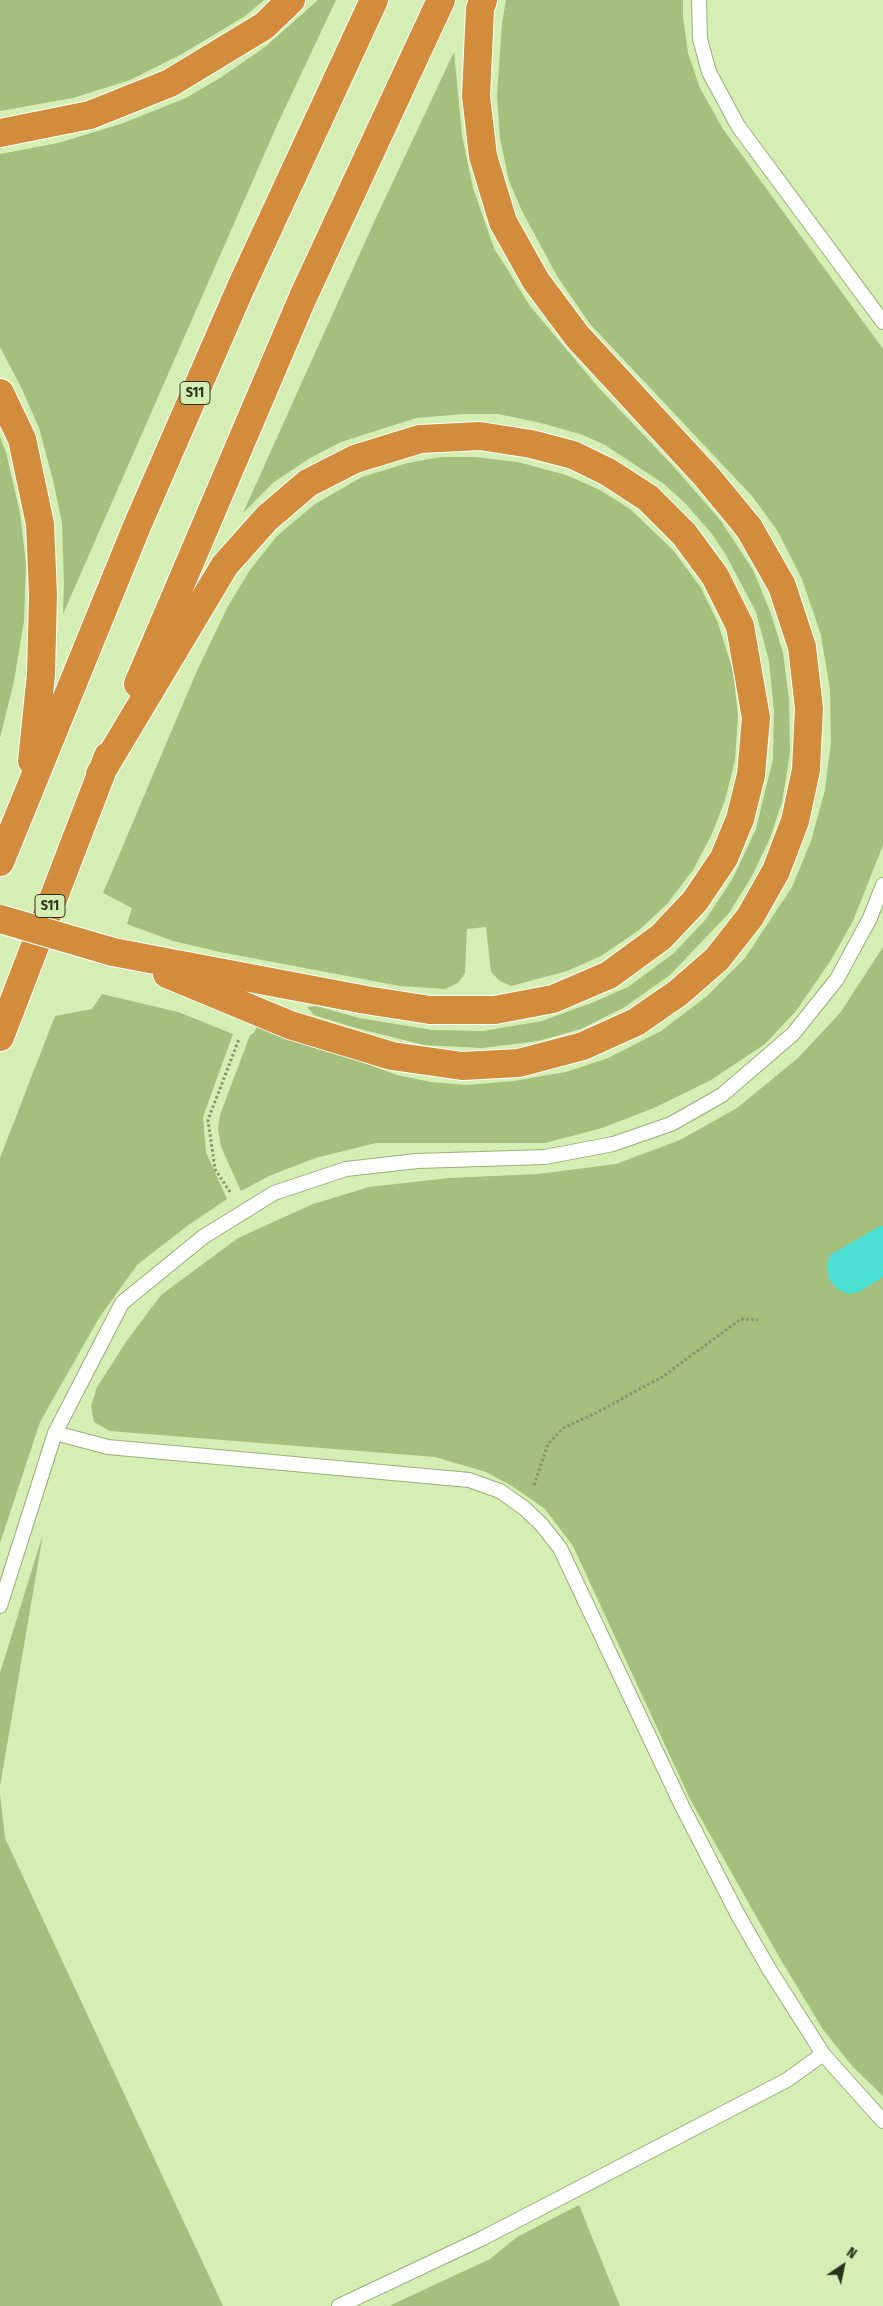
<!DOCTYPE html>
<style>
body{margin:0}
#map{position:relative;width:883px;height:2306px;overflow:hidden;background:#d5eeb3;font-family:"Fira Sans Condensed",sans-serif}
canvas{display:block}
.north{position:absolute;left:818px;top:2241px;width:50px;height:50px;-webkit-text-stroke:4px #d5eeb3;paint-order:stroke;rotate:34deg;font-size:14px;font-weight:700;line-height:20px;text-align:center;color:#2a331c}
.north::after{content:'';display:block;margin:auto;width:18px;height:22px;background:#2a331c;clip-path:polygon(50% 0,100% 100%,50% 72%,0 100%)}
</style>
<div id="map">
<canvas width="883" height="2306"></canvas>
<div class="north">N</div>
</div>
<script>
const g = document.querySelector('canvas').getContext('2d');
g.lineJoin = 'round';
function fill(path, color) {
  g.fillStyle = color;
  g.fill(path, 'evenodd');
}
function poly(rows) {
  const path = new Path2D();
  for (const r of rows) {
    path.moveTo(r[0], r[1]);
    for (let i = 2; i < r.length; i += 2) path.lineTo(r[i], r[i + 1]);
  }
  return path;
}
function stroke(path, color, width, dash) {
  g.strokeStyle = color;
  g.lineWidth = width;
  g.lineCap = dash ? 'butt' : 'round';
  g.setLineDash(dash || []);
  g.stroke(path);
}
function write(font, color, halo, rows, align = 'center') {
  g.font = font + ' "Fira Sans Condensed",sans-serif';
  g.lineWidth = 4;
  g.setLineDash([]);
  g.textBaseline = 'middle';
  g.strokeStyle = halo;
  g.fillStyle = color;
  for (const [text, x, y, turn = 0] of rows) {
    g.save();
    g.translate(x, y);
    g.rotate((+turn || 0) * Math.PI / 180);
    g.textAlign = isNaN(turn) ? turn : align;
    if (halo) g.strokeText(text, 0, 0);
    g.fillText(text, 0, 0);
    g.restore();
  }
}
fill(poly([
 [0,0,264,0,245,16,182,54,130,80,73,98,0,111],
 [318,0,336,0,278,123,63,614,64,584,62,523,53,480,39,428,21,387,0,347,0,154,58,143,121,124,186,98,220,78,265,47],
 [506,0,683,0,683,17,688,53,700,88,723,129,883,349,883,845,853,921,831,960,796,1011,765,1044,711,1080,654,1108,602,1128,545,1143,376,1143,315,1158,269,1176,241,1191,221,1147,218,1129,220,1115,250,1035,254,1033,258,1024,397,1075,431,1082,467,1085,513,1081,566,1072,608,1058,661,1031,707,996,745,958,792,887,811,841,825,790,831,742,830,690,821,635,802,579,777,530,752,496,590,324,557,276,522,211,509,181,500,138,497,96,502,23],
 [454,52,462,135,473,188,494,248,530,306,598,387,675,468,721,521,753,570,771,614,783,653,789,699,790,753,782,802,770,838,752,876,729,913,670,975,623,1008,581,1029,538,1041,482,1048,424,1045,356,1028,314,1015,307,1007,316,1006,359,1018,432,1030,483,1031,542,1021,594,1002,628,987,674,953,706,919,733,878,756,829,773,759,774,711,769,661,756,612,726,555,712,534,686,504,664,484,605,445,583,435,541,423,498,414,464,414,416,418,341,442,310,458,274,482,243,513,375,220],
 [0,437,6,452,20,513,26,564,24,621,14,681,0,738],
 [441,457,474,457,518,462,566,475,600,490,630,509,673,550,701,588,718,623,733,671,738,716,735,760,725,800,711,836,693,870,667,904,639,930,601,956,567,971,511,986,500,981,491,972,486,927,467,929,465,973,458,983,445,989,400,986,220,952,173,941,127,924,132,908,103,893,196,673,227,608,250,570,277,536,315,504,362,477,408,463],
 [883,947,883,2096,852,2066,822,2028,778,1955,690,1799,573,1546,545,1509,512,1486,486,1472,435,1457,110,1431,94,1422,91,1406,97,1387,128,1339,161,1295,238,1238,313,1204,369,1187,449,1178,538,1174,616,1164,680,1140,737,1108,798,1058,840,1013],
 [102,994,178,1012,233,1034,203,1117,206,1152,227,1199,187,1226,137,1265,99,1318,40,1422,0,1543,0,1158,55,1016,92,1009],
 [43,1534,0,1786,0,1673],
 [0,1794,5,1838,223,2306,0,2306],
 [579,2205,620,2306,389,2306,490,2259,517,2237]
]), '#a5bf7e');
fill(poly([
 [880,1226,883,1226,883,1277,859,1292,848,1294,837,1289,829,1279,827,1265,830,1255]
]), '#4be0d3');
const service = poly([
 [699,0,700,39,709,72,738,126,883,322],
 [55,1433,108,1447,469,1480,500,1491,524,1508,541,1524,560,1548,681,1804,738,1915,769,1969,823,2054,883,2121],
 [0,1606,55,1433,122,1303,203,1237,274,1193,346,1169,417,1161,545,1157,613,1144,671,1124,722,1095,793,1034,837,979,870,918,883,885],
 [339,2306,483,2238,787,2080,823,2054]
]);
const motorway = poly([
 [0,133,90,115,170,83,264,26,291,0],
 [0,393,22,439,40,524,43,595,41,674,32,761],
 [138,684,303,297,441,0],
 [100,774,225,565,267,518,308,483,355,459,420,439,480,436,531,444,573,455,608,472,648,498,684,534,715,576,740,626,756,718,751,775,740,819,724,858,695,901,661,937,609,975,553,999,495,1010,430,1010,366,1000,113,952],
 [0,862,137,526,241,287,374,0],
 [167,974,290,1025,392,1056,462,1066,519,1063,583,1046,636,1022,678,993,717,959,750,917,776,871,795,821,806,770,809,708,802,647,782,586,749,528,707,477,577,336,536,281,503,222,483,156,476,96,480,9,483,0],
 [0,1037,108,756]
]);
stroke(service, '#99b078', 16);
stroke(motorway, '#fff', 30);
stroke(poly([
 [230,1192,215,1169,208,1120,239,1039],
 [534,1485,548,1444,563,1428,596,1413,662,1377,741,1319,758,1320]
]), '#83956b', 3, [2.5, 2.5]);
stroke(service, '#fff', 14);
stroke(motorway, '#d28c3c', 28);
const motorwayBridge = poly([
 [0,919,113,952]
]);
stroke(motorwayBridge, '#fff', 30, []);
stroke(motorwayBridge, '#d28c3c', 28);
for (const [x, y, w] of [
 [195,393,30],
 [50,906,30]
]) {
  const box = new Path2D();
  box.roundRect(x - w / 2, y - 11.5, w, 23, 4);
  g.fillStyle = '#d5eeb3';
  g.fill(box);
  stroke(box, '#2a331c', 1);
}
write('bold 14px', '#2a331c', null, [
 ["S11",195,393],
 ["S11",50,906]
]);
</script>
